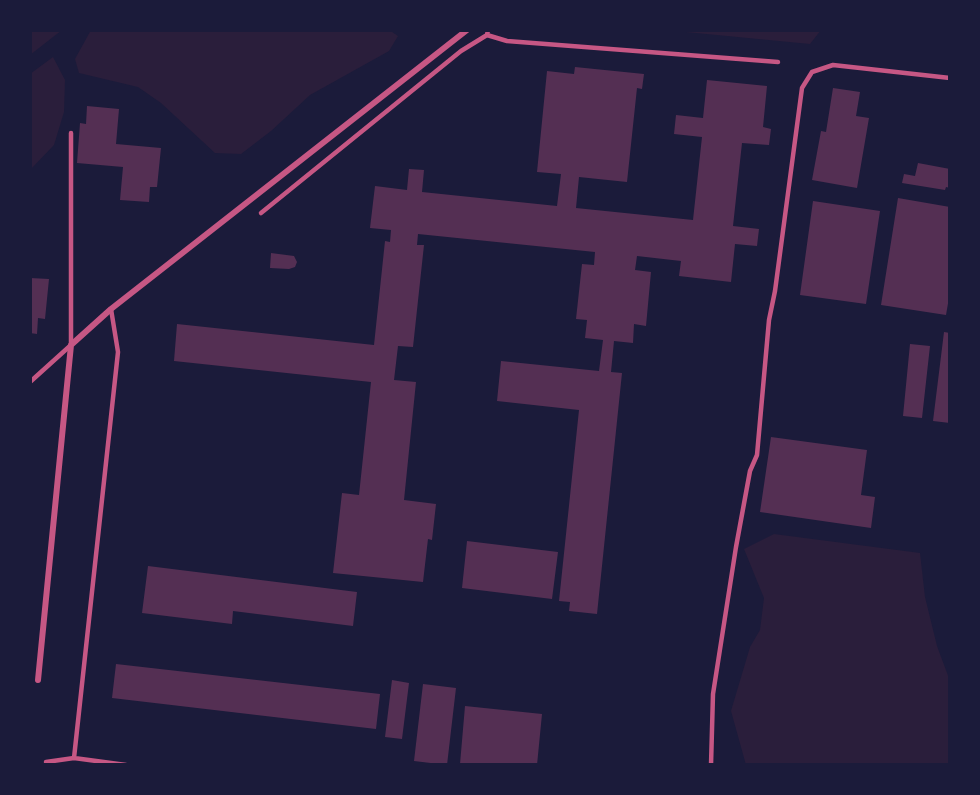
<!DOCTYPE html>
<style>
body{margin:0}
#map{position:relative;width:980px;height:795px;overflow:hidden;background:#1b1b3a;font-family:Helvetica,sans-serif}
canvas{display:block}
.frame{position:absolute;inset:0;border:32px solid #1b1b3a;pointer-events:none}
</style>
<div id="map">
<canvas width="980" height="795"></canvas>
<div class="frame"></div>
</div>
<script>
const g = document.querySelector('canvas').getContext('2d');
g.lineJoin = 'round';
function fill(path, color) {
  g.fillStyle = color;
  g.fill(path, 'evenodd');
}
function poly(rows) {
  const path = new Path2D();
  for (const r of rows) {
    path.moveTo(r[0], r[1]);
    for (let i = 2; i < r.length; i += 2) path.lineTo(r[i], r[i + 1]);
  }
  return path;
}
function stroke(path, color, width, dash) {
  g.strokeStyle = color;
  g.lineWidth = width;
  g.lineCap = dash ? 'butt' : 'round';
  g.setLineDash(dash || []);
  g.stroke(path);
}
fill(poly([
 [30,30,62,30,30,55],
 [91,30,389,30,398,36,389,51,310,95,271,131,241,154,215,153,161,103,138,87,79,73,75,59],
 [665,30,821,30,810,44],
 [53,57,65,80,64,112,54,145,30,170,30,74],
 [774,534,920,553,925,597,937,646,950,681,950,765,746,765,731,711,750,647,760,630,764,598,744,549]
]), '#2a1e3b');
fill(poly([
 [575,67,644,74,642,89,637,88,627,182,579,177,576,208,693,220,702,137,674,134,676,115,703,118,707,80,767,86,763,127,771,129,769,145,742,143,733,226,759,229,757,246,735,244,731,282,679,276,681,261,637,256,635,270,651,272,646,326,634,324,633,343,614,341,611,372,622,373,597,614,569,611,570,602,559,601,579,410,497,401,501,361,599,371,603,340,585,338,587,320,576,319,582,264,594,265,595,252,418,234,417,245,424,245,413,347,398,346,394,380,416,382,404,500,436,504,432,540,428,539,423,582,333,573,342,493,359,495,371,382,174,361,177,324,374,345,385,241,390,242,391,230,370,228,375,186,407,190,409,169,424,170,422,192,557,206,561,174,537,172,547,71,574,74],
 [833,88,860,92,856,116,869,118,857,188,812,180,821,131,826,132],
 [87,106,119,109,116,144,161,148,157,187,150,187,149,202,120,200,123,167,77,163,80,123,86,124],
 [918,163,950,169,950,188,946,187,945,190,902,183,904,174,915,176],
 [898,198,950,207,950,292,946,315,881,305],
 [813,201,880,211,866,304,800,295],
 [271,253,294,256,297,262,295,267,289,269,270,268],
 [30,278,49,279,45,319,38,318,37,334,30,333],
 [944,332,950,333,950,423,933,421],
 [910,344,930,346,922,418,903,416],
 [771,437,867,450,861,495,875,497,871,528,760,512],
 [467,541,558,552,552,599,462,588],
 [148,566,357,592,353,626,233,611,232,624,142,613],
 [116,664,380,694,376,729,112,698],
 [392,680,409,683,402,739,385,737],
 [423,684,456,688,447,765,414,761],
 [465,706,542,714,537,765,460,764]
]), '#542f53');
stroke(poly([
 [487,35,507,41,778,62],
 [261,213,461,51,487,35,488,30],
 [30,382,71,345,71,133],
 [74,758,118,352,111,309],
 [46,762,74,758,126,765],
 [711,765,713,694,736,547,750,471,757,455,769,320,775,291,802,88,812,72,833,65,950,78]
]), '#c65784', 4.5);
stroke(poly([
 [38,680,71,345,111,309,467,30]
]), '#c65784', 6);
</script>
